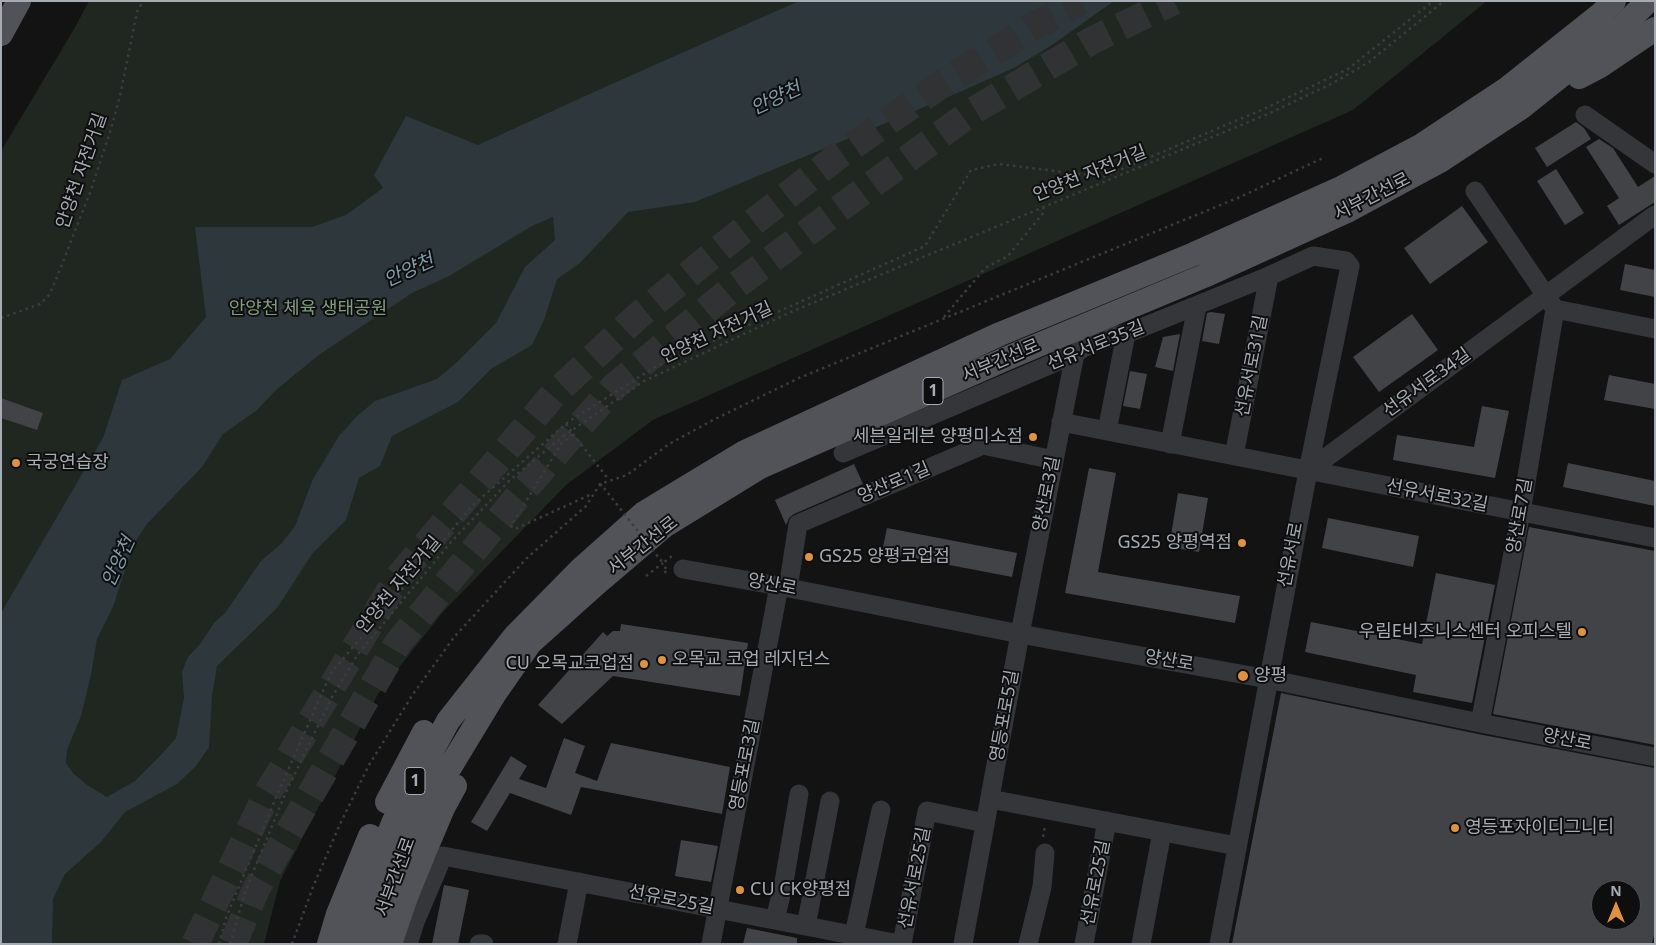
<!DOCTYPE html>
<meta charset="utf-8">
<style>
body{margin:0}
#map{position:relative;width:1656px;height:945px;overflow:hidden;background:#131314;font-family:"Noto Sans",sans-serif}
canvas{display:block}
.frame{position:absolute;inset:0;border:2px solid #a6acb3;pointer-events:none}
.north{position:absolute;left:1591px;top:880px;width:50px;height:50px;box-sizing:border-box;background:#0e0e0f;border:1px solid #4b4d51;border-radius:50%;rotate:0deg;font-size:14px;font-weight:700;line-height:20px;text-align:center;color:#a6acb3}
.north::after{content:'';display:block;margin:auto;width:18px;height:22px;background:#df9340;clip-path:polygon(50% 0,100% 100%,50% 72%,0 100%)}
</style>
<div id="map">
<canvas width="1656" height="945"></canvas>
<div class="frame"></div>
<div class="north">N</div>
</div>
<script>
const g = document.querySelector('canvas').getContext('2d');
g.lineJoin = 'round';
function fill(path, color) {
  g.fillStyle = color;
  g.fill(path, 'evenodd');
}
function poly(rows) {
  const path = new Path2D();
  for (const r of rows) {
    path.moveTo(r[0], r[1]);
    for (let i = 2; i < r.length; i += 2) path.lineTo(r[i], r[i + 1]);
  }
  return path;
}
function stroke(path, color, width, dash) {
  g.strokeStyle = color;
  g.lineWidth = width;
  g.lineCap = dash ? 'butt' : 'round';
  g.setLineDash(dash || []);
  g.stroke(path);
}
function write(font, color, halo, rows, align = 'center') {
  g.font = font + ' "Noto Sans","Noto Sans KR",sans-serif';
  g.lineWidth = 4;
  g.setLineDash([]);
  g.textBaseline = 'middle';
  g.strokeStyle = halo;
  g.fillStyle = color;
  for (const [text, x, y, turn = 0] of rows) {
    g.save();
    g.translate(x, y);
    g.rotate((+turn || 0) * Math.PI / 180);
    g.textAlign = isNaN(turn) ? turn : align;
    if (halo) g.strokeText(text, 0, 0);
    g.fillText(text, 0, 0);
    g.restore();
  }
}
fill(poly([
 [89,1,1487,1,1353,110,653,420,566,485,443,612,378,694,280,881,264,944,1,944,1,151,74,29]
]), '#1f2720');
fill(poly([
 [799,1,1114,1,1052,45,1014,68,939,101,695,202,628,212,580,263,557,279,544,320,532,345,491,369,458,402,392,436,380,466,359,478,346,520,312,554,277,608,217,666,212,696,209,747,196,766,177,784,125,812,101,842,65,874,53,899,52,944,1,944,1,613,103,438,122,380,170,359,206,317,195,227,312,227,346,215,383,188,374,175,406,116,478,145,605,87],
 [553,217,555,240,525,267,496,323,456,363,437,379,375,401,357,416,339,436,313,479,295,526,281,544,261,561,225,613,214,623,201,643,188,657,182,672,184,698,176,738,160,756,135,781,107,797,87,785,73,773,66,763,67,750,81,716,91,675,97,639,113,607,133,545,147,524,202,467,223,434,256,411,276,390,320,354,412,293,449,276,532,226]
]), '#2d373c');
fill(poly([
 [1576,122,1584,128,1591,139,1547,167,1535,148],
 [1599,139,1613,148,1638,187,1655,176,1655,202,1619,225,1607,206,1619,198,1586,147],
 [1556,169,1584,213,1565,225,1537,181],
 [1462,206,1488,242,1430,284,1404,248],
 [1625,264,1655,270,1655,297,1620,290],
 [1211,312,1225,314,1219,344,1202,341,1207,313],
 [1412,314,1438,350,1379,392,1353,357],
 [1180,334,1173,371,1155,367,1163,337],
 [1130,371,1147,374,1140,409,1123,406],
 [1609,375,1655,384,1655,409,1604,400],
 [1,398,43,413,37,430,1,418],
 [1482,406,1509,411,1495,478,1393,460,1397,435,1474,447],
 [1568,463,1655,481,1655,506,1563,487],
 [854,464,863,484,794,514,789,518,786,525,775,500],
 [1089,468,1116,473,1098,572,1240,596,1235,623,1065,593],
 [1178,493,1208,498,1199,552,1169,547],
 [1328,518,1419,536,1413,567,1322,548],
 [1529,527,1655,551,1655,745,1493,714],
 [887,528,1017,553,1012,577,882,552],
 [1436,573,1495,585,1472,703,1413,692,1416,675,1305,652,1311,622,1422,644],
 [621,624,748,643,740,696,613,676,562,724,538,705,603,632,607,636,613,631,620,631],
 [1281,693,1478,734,1655,768,1655,931,1652,944,1232,944],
 [1601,890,1631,890,1631,920,1601,920],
 [564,738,585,746,575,773,597,781,611,743,730,767,722,814,581,787,571,815,510,793,487,831,471,822,511,756,527,766,519,779,546,788],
 [681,840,718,846,711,882,675,876],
 [444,885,469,890,458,944,432,944],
 [747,928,797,938,797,944,743,944]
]), '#424347');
stroke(poly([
 [195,944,267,794,397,579,553,395,639,315,737,235,838,156,948,80,1034,26,1081,1],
 [233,944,256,889,398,643,515,500,614,387,734,287,866,189,973,111,1093,40,1174,1]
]), '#303234', 28, [28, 14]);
stroke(poly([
 [944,317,985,268,1008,256,1044,212,1043,207],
 [1,318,40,304,49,295,55,282,91,190,111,129,120,96,137,12,143,1],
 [566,424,573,434,561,444,511,526,515,529,592,494],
 [573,434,609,480],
 [600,484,604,488],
 [666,573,663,569,667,567],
 [646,576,663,563],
 [1043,837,1045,825],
 [219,944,226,918,277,795,331,673,473,505,568,422,655,367,925,246,971,170,999,164,1103,177,1266,108,1348,69,1433,1],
 [230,944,245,892,286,792,332,697,358,654,451,542,510,480,562,437,644,381,791,312,1270,113,1333,83,1369,62,1444,1],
 [292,944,313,887,340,824,369,765,413,694,455,636,527,558,586,506,600,484,627,475,669,444,713,420,799,378,1240,197,1325,157]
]), '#3a3d40', 2.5, [2.5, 4]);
stroke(poly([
 [1585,115,1655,164],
 [1475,191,1555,309,1655,329],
 [1061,422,1655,538],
 [1107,431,1126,334],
 [1170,444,1197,306],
 [843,453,1075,354,1083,348,1117,335,1126,334,1269,276,1313,256,1346,261,1350,266,1308,471,1219,944],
 [1234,456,1269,276],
 [1308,471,1655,215],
 [683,569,779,586,1020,634,1268,679,1480,723,1655,757],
 [788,588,798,524,983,445,1054,460],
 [1480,723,1521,512,1555,309],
 [990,799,1237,846],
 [775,920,784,882,799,794],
 [806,926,830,801],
 [854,935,881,810],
 [408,944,415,922,443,856,899,944],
 [479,944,484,944],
 [567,944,579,882],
 [711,944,779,586],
 [902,944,927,811,985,823],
 [963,944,1020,634,1075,354],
 [1028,944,1042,887,1045,853],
 [1084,944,1107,821],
 [1141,944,1162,832]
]), '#343639', 19);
stroke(poly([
 [1,34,19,1],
 [1579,77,1600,66,1655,29],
 [387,802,424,732],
 [329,944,338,914,370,836],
 [348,944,375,867,394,821,448,721,515,636,581,569,644,513,743,453,1000,334,1194,254,1339,189,1422,145,1508,88,1601,14,1614,1],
 [373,944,395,873,415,825,495,693,530,643,597,583,664,526,760,467,1012,356,1204,276,1349,210,1440,161,1522,107,1622,27,1648,1],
 [390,944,406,897,424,853,443,808,455,786]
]), '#515358', 24);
stroke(poly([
 [604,488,663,563,672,556]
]), '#3a3d40', 2.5, [2.5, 4]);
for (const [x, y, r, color] of [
 [1033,437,5,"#df9340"],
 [16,463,5,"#df9340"],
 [1242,543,5,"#df9340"],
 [809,557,5,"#df9340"],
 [1582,632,5,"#df9340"],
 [662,660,5,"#df9340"],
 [644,664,5,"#df9340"],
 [1243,676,6,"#df9340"],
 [1455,828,5,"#df9340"],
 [740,890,5,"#df9340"]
]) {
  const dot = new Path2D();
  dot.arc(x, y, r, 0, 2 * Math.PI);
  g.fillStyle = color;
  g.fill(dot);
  stroke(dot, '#0e0e0f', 2);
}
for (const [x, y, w] of [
 [933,391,20],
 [415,781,20]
]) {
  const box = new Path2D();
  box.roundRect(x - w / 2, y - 13.5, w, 27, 4);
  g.fillStyle = '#0e0e0f';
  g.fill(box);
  stroke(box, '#a6acb3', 1);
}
write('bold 16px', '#a6acb3', null, [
 ["1",933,391],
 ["1",415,781]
]);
write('18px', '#a6acb3', '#0e0e0f', [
 ["안양천 자전거길",82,171,-71],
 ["안양천 자전거길",1090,174,-22],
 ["서부간선로",1372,197,-27],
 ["안양천 자전거길",717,333,-25],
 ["선유서로35길",1096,346,-22],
 ["서부간선로",1001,361,-23],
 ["선유서로31길",1252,366,-79],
 ["선유서로34길",1427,383,-36],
 ["양산로1길",894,483,-23],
 ["양산로3길",1047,494,-79],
 ["선유서로32길",1437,496,11],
 ["양산로7길",1520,516,-80],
 ["서부간선로",643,546,-38],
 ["선유서로",1291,555,-79],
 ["안양천 자전거길",399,585,-50],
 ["양산로",772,585,11],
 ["양산로",1169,661,10],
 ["영등포로5길",1005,716,-80],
 ["양산로",1567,740,11],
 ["영등포로3길",745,765,-79],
 ["서부간선로",396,877,-70],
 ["선유서로25길",915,878,-79],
 ["선유로25길",1096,883,-79],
 ["선유로25길",671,900,11]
]);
write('18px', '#819d7e', '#0e0e0f', [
 ["안양천 체육 생태공원",308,309]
]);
write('18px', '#a6acb3', '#0e0e0f', [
 ["세븐일레븐 양평미소점",1023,437,"right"],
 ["국궁연습장",26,463],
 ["GS25 양평역점",1232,543,"right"],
 ["GS25 양평코업점",819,557],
 ["우림E비즈니스센터 오피스텔",1572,632,"right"],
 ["오목교 코업 레지던스",672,660],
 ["CU 오목교코업점",634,664,"right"],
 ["양평",1254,676],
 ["영등포자이디그니티",1465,828],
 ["CU CK양평점",750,890]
], 'left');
write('italic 19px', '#809dab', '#0e0e0f', [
 ["안양천",776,99,-25],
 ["안양천",409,271,-25],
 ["안양천",119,562,-65]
]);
</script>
